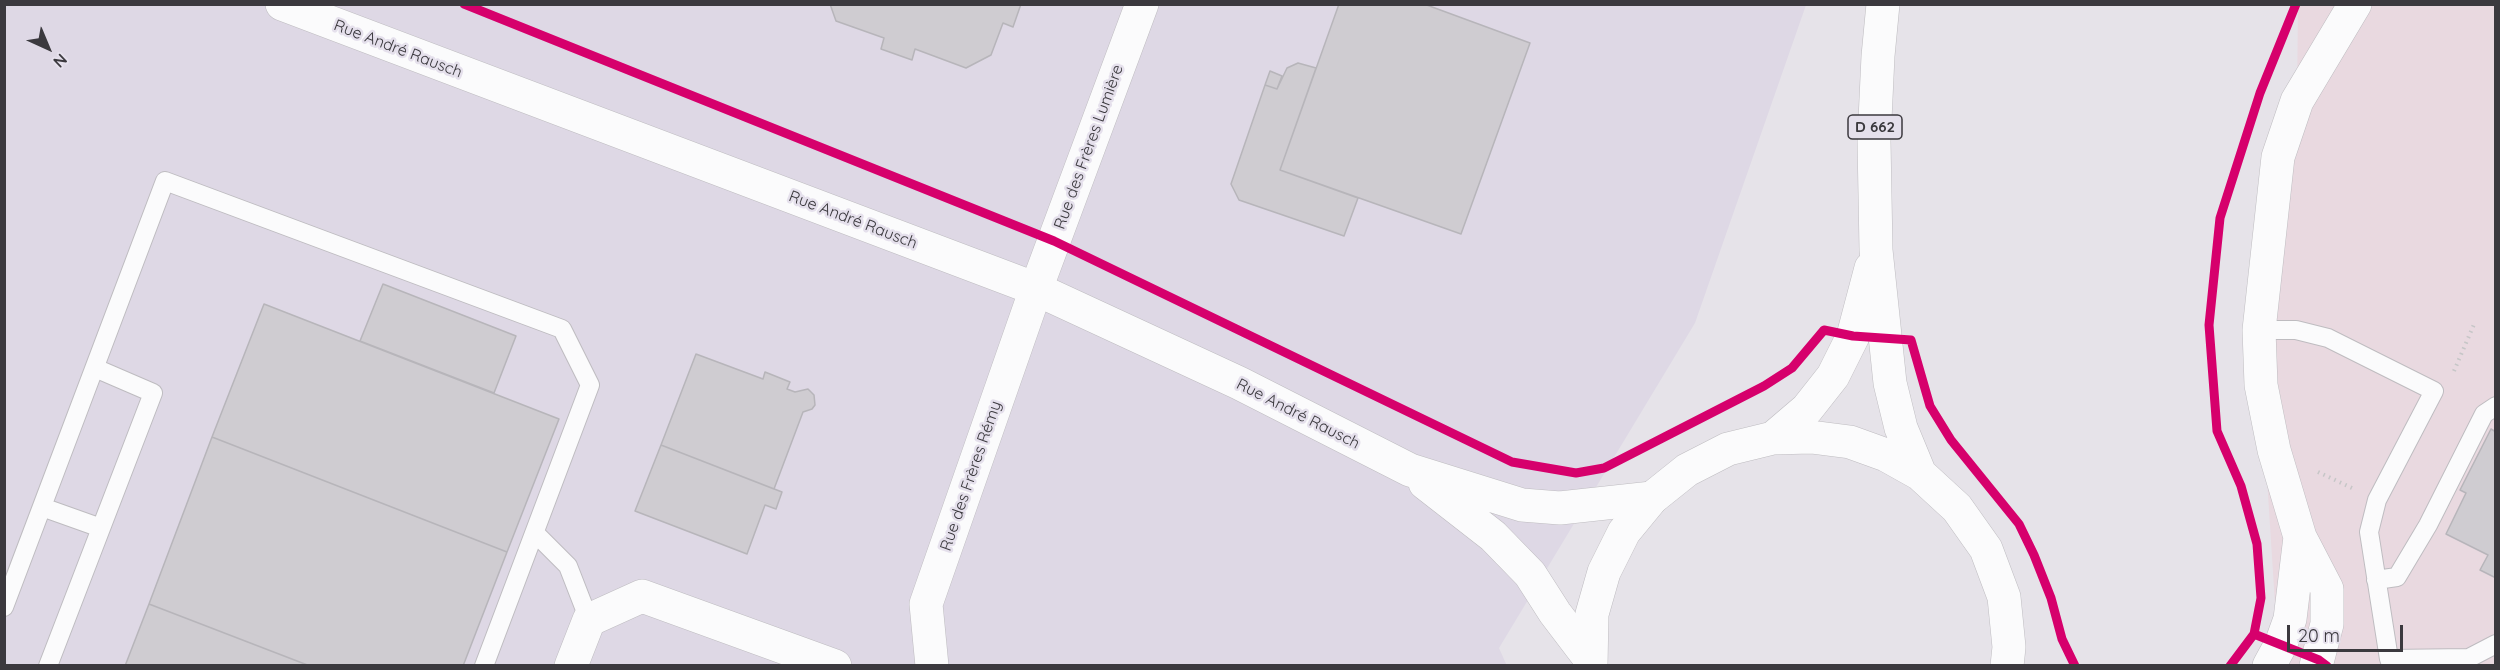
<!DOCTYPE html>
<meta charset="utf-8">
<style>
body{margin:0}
#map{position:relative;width:2500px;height:670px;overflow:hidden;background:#e6e3e9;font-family:Quicksand,sans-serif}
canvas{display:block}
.frame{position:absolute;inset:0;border:6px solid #3b393e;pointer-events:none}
.north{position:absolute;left:18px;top:18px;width:60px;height:60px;-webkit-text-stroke:4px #e5e0ec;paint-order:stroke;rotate:136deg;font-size:16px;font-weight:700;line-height:24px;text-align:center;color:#3b393e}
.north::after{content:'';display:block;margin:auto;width:21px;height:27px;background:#3b393e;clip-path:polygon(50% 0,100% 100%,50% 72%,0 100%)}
.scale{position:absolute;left:2287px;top:625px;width:116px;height:27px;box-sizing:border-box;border:3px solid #3b393e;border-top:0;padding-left:8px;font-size:18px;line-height:21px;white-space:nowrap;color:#3b393e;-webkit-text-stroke:4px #e5e0ec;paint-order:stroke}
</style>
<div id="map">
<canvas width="2500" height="670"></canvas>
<div class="frame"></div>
<div class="north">N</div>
<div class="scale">20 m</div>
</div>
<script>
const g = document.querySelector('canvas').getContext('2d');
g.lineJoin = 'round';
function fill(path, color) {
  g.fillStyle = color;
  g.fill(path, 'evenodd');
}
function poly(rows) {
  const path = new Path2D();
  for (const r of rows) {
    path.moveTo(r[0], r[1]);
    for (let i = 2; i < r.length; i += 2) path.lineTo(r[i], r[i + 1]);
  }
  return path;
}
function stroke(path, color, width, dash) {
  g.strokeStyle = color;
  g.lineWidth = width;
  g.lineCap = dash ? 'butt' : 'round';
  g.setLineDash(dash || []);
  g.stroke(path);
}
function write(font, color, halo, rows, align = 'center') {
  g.font = font + ' Quicksand,sans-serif';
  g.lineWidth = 5;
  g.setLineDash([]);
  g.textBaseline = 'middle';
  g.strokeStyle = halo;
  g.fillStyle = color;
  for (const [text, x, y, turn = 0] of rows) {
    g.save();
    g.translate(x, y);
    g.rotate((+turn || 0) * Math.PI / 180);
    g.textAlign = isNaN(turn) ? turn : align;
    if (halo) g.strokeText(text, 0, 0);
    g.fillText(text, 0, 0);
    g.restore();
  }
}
fill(poly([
 [2298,5,2495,5,2495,665,2279,666,2261,385,2297,101]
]), '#e9d9e0');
fill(poly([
 [4,5,1806,5,1695,323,1499,648,1507,666,5,665]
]), '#ded8e5');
const building = poly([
 [830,4,1021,4,1013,27,1003,23,991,55,966,68,915,49,912,60,881,49,884,38,836,21,830,4],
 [1339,4,1424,4,1530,43,1461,234,1280,170,1339,4],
 [1298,63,1316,68,1280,170,1358,198,1344,236,1239,200,1231,184,1265,85,1277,89,1287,68,1298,63],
 [1270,71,1282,76,1277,89,1265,85,1270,71],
 [383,284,516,336,494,393,360,341,383,284],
 [264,304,559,419,507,552,212,437,264,304],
 [696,354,763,379,765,372,790,382,787,389,795,392,808,389,814,395,815,405,812,409,803,412,774,489,661,445,696,354],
 [2491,429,2496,432,2496,578,2480,570,2488,555,2446,534,2466,493,2460,490,2491,429],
 [212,437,507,552,463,666,310,666,149,604,212,437],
 [661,445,782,492,776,509,765,505,747,554,635,511,661,445],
 [149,604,310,666,125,666,149,604]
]);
fill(building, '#cfccd1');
stroke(building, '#b7b5ba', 1.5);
const lane = poly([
 [2259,330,2296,330,2328,338,2434,391,2377,500,2369,532,2389,659,2469,658,2496,644],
 [42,507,101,528],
 [535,533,568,566,589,620],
 [2376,580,2397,577,2428,525,2484,414,2496,406],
 [4,607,165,181,562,329,590,385,484,666],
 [48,666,153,393,95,368]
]);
const street = poly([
 [571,666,589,620,642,596,835,666],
 [932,666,926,604,1036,289,1142,4],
 [2269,666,2281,644,2290,619,2300,537],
 [2316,666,2327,624,2327,589,2300,537,2274,450,2261,385,2259,330,2278,157,2297,101,2355,4]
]);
const secondary = poly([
 [282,4,1036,289,1239,383,1410,470,1522,505,1560,508,1652,498],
 [1425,483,1493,536,1530,574,1555,613,1590,659]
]);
const primary = poly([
 [1883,4,1878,56,1874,141,1876,250,1890,383,1901,428,1920,474],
 [1773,438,1807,409,1833,376,1853,336,1871,268],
 [1591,666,1592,614,1604,572,1624,532,1652,498,1687,470,1728,449,1773,438,1811,437,1850,442,1886,455,1920,474,1957,508,1986,549,2004,597,2009,647,2007,666]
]);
stroke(lane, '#bebcc0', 20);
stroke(street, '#bebcc0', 34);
stroke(secondary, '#bebcc0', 34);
stroke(primary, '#bebcc0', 34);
stroke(poly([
 [2454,371,2475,322],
 [2318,472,2352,488]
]), '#c6c6c7', 4, [1.5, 4.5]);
stroke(lane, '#fbfbfc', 18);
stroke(street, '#fbfbfc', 33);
stroke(secondary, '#fbfbfc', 33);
stroke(primary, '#fbfbfc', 33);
stroke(poly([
 [464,4,1054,241,1512,462,1576,473,1604,468,1764,386,1792,368,1824,330,1853,336,1911,340,1930,406,1951,440,2019,524,2034,555,2051,598,2062,639,2075,666],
 [2254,634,2319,660,2327,666],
 [2230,666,2254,634,2261,598,2257,544,2241,486,2217,431,2209,325,2220,218,2260,93,2296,4]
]), '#d6006c', 9);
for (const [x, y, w] of [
 [1875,127,54]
]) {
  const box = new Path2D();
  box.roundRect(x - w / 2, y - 12, w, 24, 4.5);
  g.fillStyle = '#e5e0ec';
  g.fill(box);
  stroke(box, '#3b393e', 1.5);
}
write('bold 15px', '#3b393e', null, [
 ["D 662",1875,127]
]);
write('16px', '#3b393e', '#e5e0ec', [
 ["Rue André Rausch",398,49,21],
 ["Rue des Frères Lumière",1089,147,-70],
 ["Rue André Rausch",853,220,21],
 ["Rue André Rausch",1298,414,27],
 ["Rue des Frères Rémy",971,476,-71]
]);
</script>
